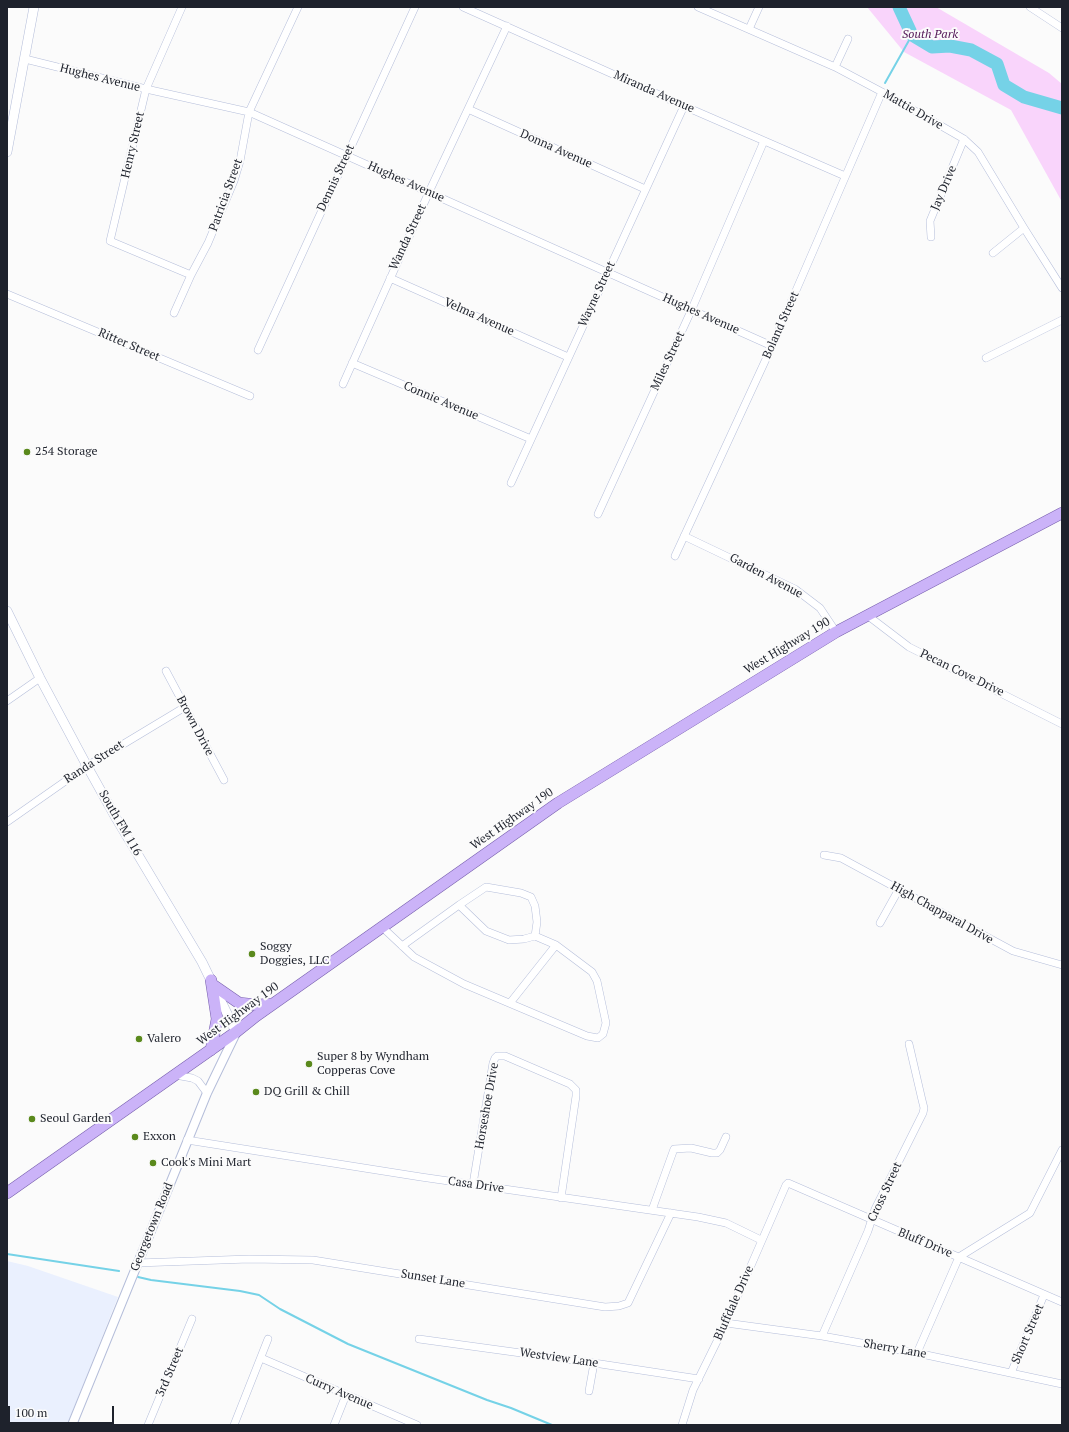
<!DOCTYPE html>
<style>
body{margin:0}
#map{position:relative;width:1069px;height:1432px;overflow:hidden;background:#fbfbfb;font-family:"PT Serif",serif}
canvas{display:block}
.frame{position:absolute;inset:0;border:8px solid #1e222c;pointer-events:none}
.scale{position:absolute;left:8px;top:1406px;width:106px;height:18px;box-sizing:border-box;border:2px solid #1e222c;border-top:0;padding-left:5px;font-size:12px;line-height:14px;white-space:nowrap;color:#1e222c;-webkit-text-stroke:3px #fbfbfb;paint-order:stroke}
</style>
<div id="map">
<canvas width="1069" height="1432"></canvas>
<div class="frame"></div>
<div class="scale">100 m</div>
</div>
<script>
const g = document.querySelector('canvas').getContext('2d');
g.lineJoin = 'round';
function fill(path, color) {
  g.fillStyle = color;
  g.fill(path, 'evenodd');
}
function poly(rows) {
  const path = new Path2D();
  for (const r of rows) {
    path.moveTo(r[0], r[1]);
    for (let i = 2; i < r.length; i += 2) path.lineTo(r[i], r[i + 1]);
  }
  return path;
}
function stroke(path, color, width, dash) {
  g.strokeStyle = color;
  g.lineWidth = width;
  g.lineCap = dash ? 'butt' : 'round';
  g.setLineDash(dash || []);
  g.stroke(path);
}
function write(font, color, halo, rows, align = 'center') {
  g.font = font + ' "PT Serif",serif';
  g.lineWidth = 4;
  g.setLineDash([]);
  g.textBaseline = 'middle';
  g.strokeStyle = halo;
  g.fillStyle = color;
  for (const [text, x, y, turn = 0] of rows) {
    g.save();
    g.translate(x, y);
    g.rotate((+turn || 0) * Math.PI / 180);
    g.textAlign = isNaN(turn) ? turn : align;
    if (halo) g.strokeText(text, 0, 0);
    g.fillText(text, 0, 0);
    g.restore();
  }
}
fill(poly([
 [7,1261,28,1266,118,1297,67,1425,7,1425]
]), '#eaf0fe');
fill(poly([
 [867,7,936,7,1049,73,1062,84,1062,202,1011,110,904,52]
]), '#f9d4fb');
stroke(poly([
 [885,83,912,35],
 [7,1254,119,1271],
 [138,1277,151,1280,240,1291,259,1295,280,1309,348,1344,487,1400,511,1408,552,1425]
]), '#75d2e7', 2);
stroke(poly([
 [899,7,912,35,932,47,950,46,971,50,997,64,1004,85,1024,97,1062,108]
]), '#75d2e7', 13);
const minor = poly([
 [182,7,146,89,110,241,191,275],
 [463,7,684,106,845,176],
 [698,7,835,67,882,92,964,139,978,152,1024,228,1062,288],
 [1030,7,1062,28],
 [749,29,759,7],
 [25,59,146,89,249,112,772,346],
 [835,67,848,39],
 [468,109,645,189],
 [931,237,930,221,964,139],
 [993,253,1024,228],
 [390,278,568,357],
 [7,294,250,396],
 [174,313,191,275,208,243,234,181,240,161,249,112,298,7],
 [258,350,415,7],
 [986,358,1062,320],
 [352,363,531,439],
 [343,384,429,192,507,26],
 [511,483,684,106],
 [598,514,691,311,764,141],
 [684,536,795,589,820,608,836,632],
 [675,556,772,346,882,92],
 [867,615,909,647,1062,724],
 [166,671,224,780],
 [7,701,40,678],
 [7,822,87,766,185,707],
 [824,855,841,858,1013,951,1062,965],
 [880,923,899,889],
 [382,927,414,957,464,984,587,1036,598,1038,603,1034,606,1023,597,981,592,972,556,945,535,936,524,939,509,940,486,931,459,905],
 [402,946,459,905,486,887,521,893,531,897,535,906,537,922,535,936],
 [510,1003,556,945],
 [175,1075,192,1078,198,1081,207,1093],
 [187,1140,421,1177,698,1217,726,1223,761,1240],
 [473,1184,493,1063,495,1058,497,1056,505,1056,570,1084,576,1090,576,1096,561,1198],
 [652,1210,674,1149,691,1148,712,1153,717,1153,720,1150,726,1137],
 [137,1263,249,1259,313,1260,605,1307,619,1306,628,1303,671,1213],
 [726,1323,822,1336,917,1353,1062,1384],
 [822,1336,868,1231,875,1209,923,1113,924,1108,922,1100,909,1044],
 [419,1339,594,1363,699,1379],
 [917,1353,959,1257,1030,1213,1062,1150],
 [261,1358,417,1425],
 [1011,1373,1044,1295],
 [589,1391,594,1363],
 [148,1425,192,1319],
 [234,1425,268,1339],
 [334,1425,346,1395],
 [682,1425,693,1390,726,1323,786,1185,788,1183,1062,1302]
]);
const tertiary = poly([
 [72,1425,207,1093,236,1033]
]);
const secondary = poly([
 [7,152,34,7],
 [7,611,40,678,87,766,116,818,202,962,236,1032]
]);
const primary = poly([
 [211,980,217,1019,211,1050],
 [213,985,239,1003,257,1005,273,1004],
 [7,1193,236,1032,256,1016,558,803,836,632,1062,513]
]);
stroke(minor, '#b5beda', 8);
stroke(tertiary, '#b5beda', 10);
stroke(secondary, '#b5beda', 10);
stroke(primary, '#7860ad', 12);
stroke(minor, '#fff', 7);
stroke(tertiary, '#fff', 8);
stroke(secondary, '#fff', 9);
stroke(primary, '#cbb3f8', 11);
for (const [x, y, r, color] of [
 [27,452,4,"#5a891c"],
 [252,954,4,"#5a891c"],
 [139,1039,4,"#5a891c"],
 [309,1064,4,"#5a891c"],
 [256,1092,4,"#5a891c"],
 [32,1119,4,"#5a891c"],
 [135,1137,4,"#5a891c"],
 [153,1163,4,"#5a891c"]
]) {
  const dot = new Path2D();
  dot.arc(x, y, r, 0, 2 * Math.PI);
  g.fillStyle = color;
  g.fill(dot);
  stroke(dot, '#fbfbfb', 1.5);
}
write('italic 12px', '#521556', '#fbfbfb', [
 ["South Park",930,35]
]);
write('12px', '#1e222c', '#fbfbfb', [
 ["Hughes Avenue",100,78,14],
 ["Miranda Avenue",654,92,24],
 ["Mattie Drive",913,110,30],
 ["Henry Street",133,145,-77],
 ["Donna Avenue",556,149,24],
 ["Dennis Street",336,178,-65],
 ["Hughes Avenue",406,182,24],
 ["Jay Drive",944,188,-67],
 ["Patricia Street",226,195,-70],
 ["Wanda Street",408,237,-65],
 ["Wayne Street",597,294,-65],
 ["Hughes Avenue",701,314,24],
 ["Velma Avenue",479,317,24],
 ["Boland Street",781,325,-66],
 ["Ritter Street",129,345,23],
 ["Miles Street",668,361,-65],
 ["Connie Avenue",441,401,23],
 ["Garden Avenue",766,576,28],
 ["West Highway 190",787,646,-31],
 ["Pecan Cove Drive",962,673,26],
 ["Brown Drive",195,726,62],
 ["Randa Street",94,762,-33],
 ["West Highway 190",512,819,-35],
 ["South FM 116",120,823,60],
 ["High Chapparal Drive",942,913,29],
 ["West Highway 190",238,1014,-36],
 ["Horseshoe Drive",487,1106,-80],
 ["Casa Drive",476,1185,8],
 ["Cross Street",885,1192,-65],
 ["Georgetown Road",152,1227,-68],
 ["Bluff Drive",925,1243,23],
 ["Sunset Lane",433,1279,9],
 ["Bluffdale Drive",734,1303,-66],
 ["Short Street",1028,1334,-67],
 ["Sherry Lane",895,1349,10],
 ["Westview Lane",559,1358,8],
 ["3rd Street",170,1372,-67],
 ["Curry Avenue",339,1392,23]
]);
write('12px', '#1e222c', '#fbfbfb', [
 ["254 Storage",35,452],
 ["Soggy",260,947],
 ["Doggies, LLC",260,961],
 ["Valero",147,1039],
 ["Super 8 by Wyndham",317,1057],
 ["Copperas Cove",317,1071],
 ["DQ Grill & Chill",264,1092],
 ["Seoul Garden",40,1119],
 ["Exxon",143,1137],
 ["Cook's Mini Mart",161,1163]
], 'left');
</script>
